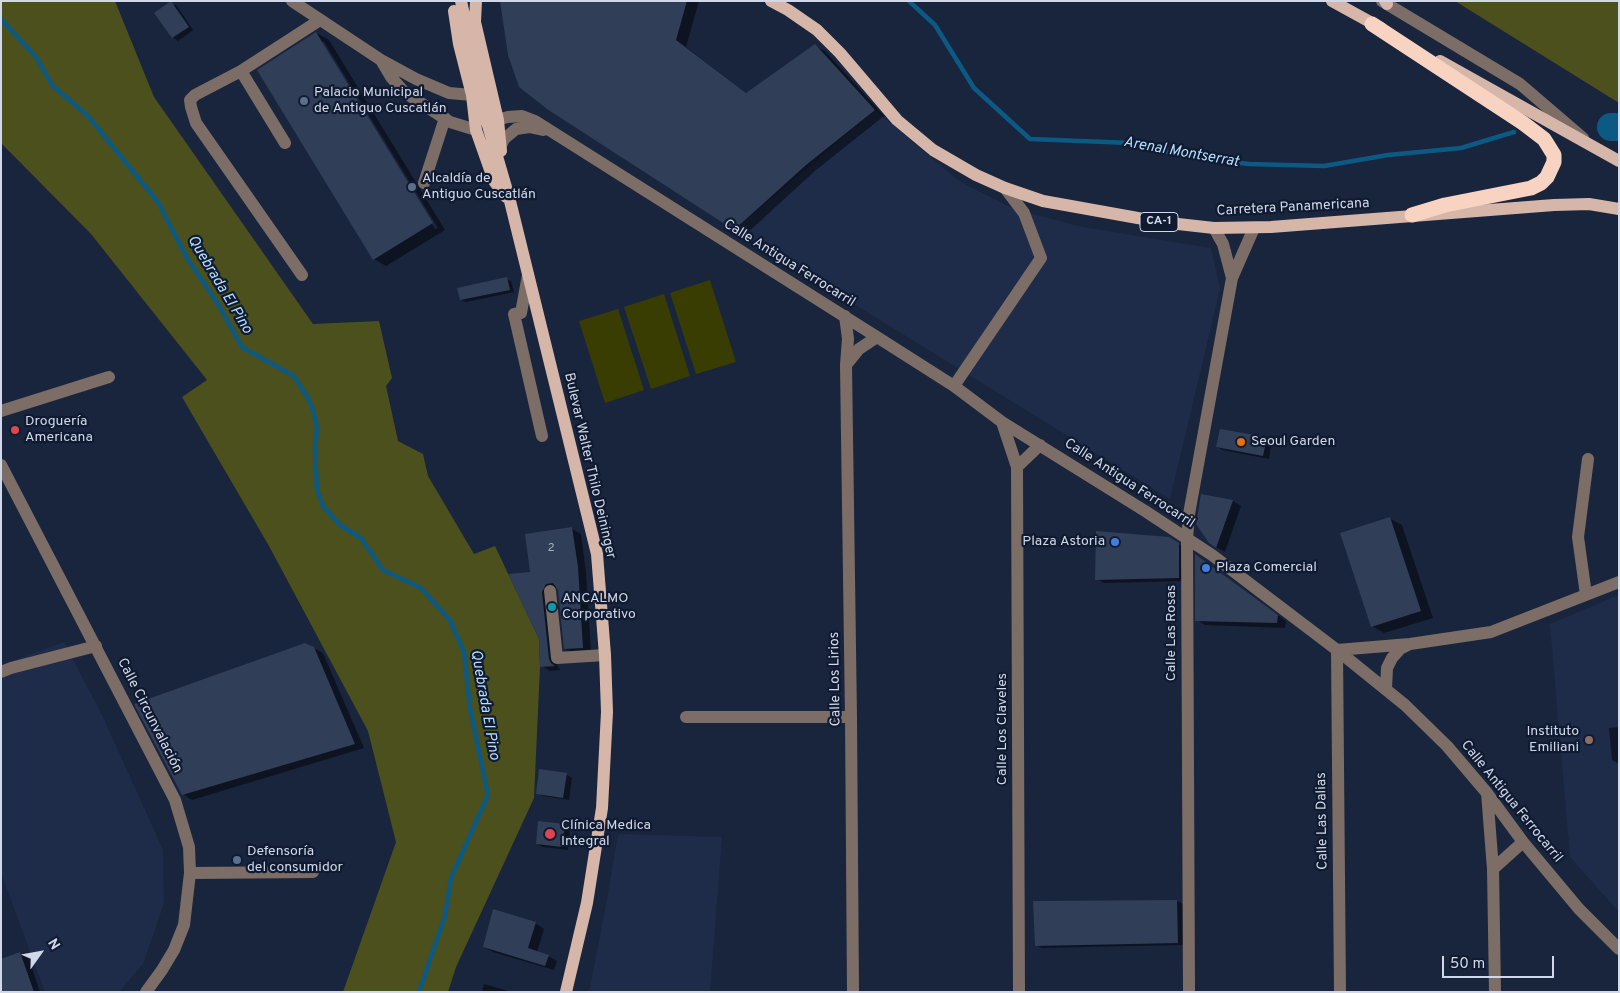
<!DOCTYPE html>
<meta charset="utf-8">
<style>
body{margin:0}
#map{position:relative;width:1620px;height:993px;overflow:hidden;background:#19253d;font-family:Overpass,sans-serif}
canvas{display:block}
.frame{position:absolute;inset:0;border:2px solid #d0d8e9;pointer-events:none}
.north{position:absolute;left:15px;top:928px;width:50px;height:50px;-webkit-text-stroke:4px #101b32;paint-order:stroke;rotate:58deg;font-size:14px;font-weight:700;line-height:20px;text-align:center;color:#d0d8e9}
.north::after{content:'';display:block;margin:auto;width:18px;height:22px;background:#d0d8e9;clip-path:polygon(50% 0,100% 100%,50% 72%,0 100%)}
.scale{position:absolute;left:1442px;top:956px;width:112px;height:22px;box-sizing:border-box;border:2px solid #d0d8e9;border-top:0;padding-left:6px;font-size:15px;line-height:18px;white-space:nowrap;color:#d0d8e9;-webkit-text-stroke:4px #101b32;paint-order:stroke}
</style>
<div id="map">
<canvas width="1620" height="993"></canvas>
<div class="frame"></div>
<div class="north">N</div>
<div class="scale">50 m</div>
</div>
<script>
const g = document.querySelector('canvas').getContext('2d');
g.lineJoin = 'round';
function fill(path, color) {
  g.fillStyle = color;
  g.fill(path, 'evenodd');
}
function poly(rows) {
  const path = new Path2D();
  for (const r of rows) {
    path.moveTo(r[0], r[1]);
    for (let i = 2; i < r.length; i += 2) path.lineTo(r[i], r[i + 1]);
  }
  return path;
}
function stroke(path, color, width, dash) {
  g.strokeStyle = color;
  g.lineWidth = width;
  g.lineCap = dash ? 'butt' : 'round';
  g.setLineDash(dash || []);
  g.stroke(path);
}
function write(font, color, halo, rows, align = 'center') {
  g.font = font + ' Overpass,sans-serif';
  g.lineWidth = 4.5;
  g.setLineDash([]);
  g.textBaseline = 'middle';
  g.strokeStyle = halo;
  g.fillStyle = color;
  for (const [text, x, y, turn = 0] of rows) {
    g.save();
    g.translate(x, y);
    g.rotate((+turn || 0) * Math.PI / 180);
    g.textAlign = isNaN(turn) ? turn : align;
    if (halo) g.strokeText(text, 0, 0);
    g.fillText(text, 0, 0);
    g.restore();
  }
}
fill(poly([
 [875,110,959,181,1014,209,1078,226,1211,248,1220,289,1170,499,734,230],
 [1619,595,1619,912,1570,857,1550,624],
 [64,642,103,717,163,850,164,903,143,964,119,992,45,992,1,873,1,665],
 [618,834,722,837,710,992,589,992,605,910]
]), '#1e2c4a');
fill(poly([
 [710,280,736,362,696,374,670,293],
 [664,294,690,376,651,389,624,307],
 [618,309,644,390,605,403,579,321]
]), '#3a3d01');
fill(poly([
 [1,1,115,1,154,97,313,324,379,321,392,378,386,386,398,441,423,454,428,476,474,554,495,546,539,639,540,667,534,798,456,967,448,992,343,992,396,842,368,731,269,546,182,397,207,380,91,234,1,143],
 [1455,1,1619,1,1619,103]
]), '#4b501c');
fill(poly([
 [505,1,699,1,686,47,747,94,815,46,825,51,884,116,816,170,745,235,735,229],
 [171,3,177,6,193,30,178,41,173,37],
 [317,33,329,40,445,230,386,266,374,259],
 [321,42,324,42,438,228,435,229],
 [506,279,511,281,514,292,466,302,461,300],
 [1266,438,1272,441,1269,459,1223,450,1217,447],
 [1233,501,1241,506,1225,552,1216,547],
 [1389,518,1402,525,1433,618,1384,633,1372,626],
 [572,529,581,534,586,573,591,652,574,653,565,649,558,588,554,588,550,597,557,665,560,670,550,671,542,666,532,574],
 [1177,543,1186,549,1186,581,1104,583,1097,579],
 [1196,556,1286,621,1285,628,1205,625,1197,620],
 [314,648,323,653,364,748,192,800,183,794],
 [1619,727,1619,764,1612,760,1609,728],
 [566,774,572,778,569,800,543,796,537,793],
 [564,825,570,828,568,850,543,847,537,844],
 [1177,901,1183,904,1183,945,1042,948,1036,945,1034,902],
 [535,923,544,929,537,952,548,956,557,961,554,970,493,952,484,947],
 [20,954,29,959,40,992,1,992],
 [484,984,512,992,482,992]
]), '#0007');
stroke(poly([
 [909,1,935,25,974,88,1030,139,1131,143,1188,157,1249,164,1324,166,1388,155,1461,148,1514,132],
 [1,19,36,57,52,85,88,116,158,202,187,258,218,304,242,347,294,376,308,398,313,410,317,427,315,451,317,490,323,506,340,525,361,538,383,570,421,588,450,620,464,652,470,708,488,795,451,878,445,916,419,992]
]), '#0c5a84', 4.5);
stroke(poly([
 [1611,127,1619,127]
]), '#0c5a84', 28);
fill(poly([
 [171,1,189,27,172,38,154,13],
 [500,1,687,1,676,40,746,93,815,44,875,110,806,165,734,230,547,109,519,87,508,55],
 [316,32,433,223,373,260,257,70],
 [507,277,510,290,460,300,457,288],
 [1220,429,1267,437,1263,456,1216,447],
 [1201,494,1233,500,1216,548,1209,543,1196,524],
 [1390,517,1421,611,1371,627,1340,533],
 [572,527,578,567,583,648,564,649,558,590,553,583,546,584,542,592,549,659,551,663,555,666,540,667,539,639,508,574,530,572,525,534],
 [1096,531,1169,537,1179,543,1179,578,1095,580],
 [1195,554,1278,615,1277,623,1195,621],
 [305,643,314,647,355,744,182,795,134,704],
 [539,769,567,773,563,798,536,794],
 [538,821,565,824,562,847,536,844],
 [1177,900,1178,943,1035,946,1033,901],
 [493,909,536,922,528,948,549,955,545,966,483,947],
 [20,952,34,992,1,992,1,959]
]), '#313e58');
stroke(poly([
 [292,1,381,60,416,79,449,93,472,95],
 [1382,1,1520,84,1583,138],
 [381,60,391,77,404,92,450,122,476,130],
 [241,71,285,143],
 [488,122,508,117,522,116,535,121,877,337,954,386,1002,422,1145,511,1212,555,1337,650,1405,705,1447,746,1487,793,1523,842,1579,909,1619,949],
 [501,145,504,139,516,129,529,127,543,130],
 [424,183,445,118],
 [1214,228,1223,244,1232,278],
 [302,275,196,123,191,107,190,100,195,95,241,71,320,20],
 [528,275,521,313,514,314,542,436],
 [845,316,848,339,846,365,851,717,853,992],
 [846,365,859,349,877,337],
 [954,386,1041,258,1024,213,1005,188],
 [1,411,109,377],
 [1002,422,1017,467,1019,992],
 [1,465,175,800,189,847,190,873,184,925,174,950,162,970,146,992],
 [1017,467,1040,445],
 [550,591,557,658,605,655],
 [1586,595,1578,537,1588,459],
 [1,672,11,668,96,646],
 [1386,689,1387,668,1392,658,1400,649,1408,645],
 [686,717,851,717],
 [1487,793,1493,869,1495,992],
 [1493,869,1523,842],
 [190,873,313,872],
 [1189,992,1187,539,1189,514,1232,278,1254,228],
 [1340,992,1337,650,1410,644,1491,632,1619,582]
]), '#7d6d67', 12);
stroke(poly([
 [461,1,487,122,510,201,597,554,605,655,607,712,602,808,587,903,566,992],
 [476,1,475,22,498,120,501,151],
 [771,1,788,10,817,30,840,53,897,120,933,150,976,175,1005,188,1043,201,1160,222,1214,228,1271,227,1554,205,1589,204,1619,209],
 [1332,1,1381,28],
 [1385,1,1387,4],
 [454,11,459,44,472,95,476,130,494,181,506,197],
 [1440,61,1619,161]
]), '#d6b6a8', 12);
stroke(poly([
 [1372,24,1523,123,1544,139,1554,155,1554,162,1547,177,1541,183,1531,188,1445,205,1412,215]
]), '#f9d3c2', 15);
for (const [x, y, r, color] of [
 [304,101,5,"#5c6f8a"],
 [412,187,5,"#5c6f8a"],
 [15,430,5,"#e0444e"],
 [1241,442,5,"#e8710a"],
 [1115,542,5,"#3f7fe0"],
 [1206,568,5,"#3f7fe0"],
 [552,607,5,"#0f9aa8"],
 [1589,740,5,"#8d6e63"],
 [550,834,6,"#e0444e"],
 [237,860,5,"#5c6f8a"]
]) {
  const dot = new Path2D();
  dot.arc(x, y, r, 0, 2 * Math.PI);
  g.fillStyle = color;
  g.fill(dot);
  stroke(dot, '#101b32', 2);
}
write('11px', '#a8b2c5', null, [
 ["2",551,549]
]);
for (const [x, y, w] of [
 [1159,222,38]
]) {
  const box = new Path2D();
  box.roundRect(x - w / 2, y - 9.5, w, 19, 4);
  g.fillStyle = '#101b32';
  g.fill(box);
  stroke(box, '#d0d8e9', 1);
}
write('bold 12px', '#d0d8e9', null, [
 ["CA-1",1159,222]
]);
write('14px', '#d0d8e9', '#101b32', [
 ["Palacio Municipal",314,93],
 ["de Antiguo Cuscatlán",314,109],
 ["Alcaldía de",422,179],
 ["Antiguo Cuscatlán",422,195],
 ["Droguería",25,422],
 ["Americana",25,438],
 ["Seoul Garden",1251,442],
 ["Plaza Astoria",1105,542,"right"],
 ["Plaza Comercial",1216,568],
 ["ANCALMO",562,599],
 ["Corporativo",562,615],
 ["Instituto",1579,732,"right"],
 ["Emiliani",1579,748,"right"],
 ["Clínica Medica",561,826],
 ["Integral",561,842],
 ["Defensoría",247,852],
 ["del consumidor",247,868]
], 'left');
write('14px', '#d0d8e9', '#101b32', [
 ["Carretera Panamericana",1293,208,-3],
 ["Calle Antigua Ferrocarril",789,264,32],
 ["Bulevar Walter Thilo Deininger",589,466,77],
 ["Calle Antigua Ferrocarril",1129,484,33],
 ["Calle Las Rosas",1172,633,-90],
 ["Calle Los Lirios",836,679,-91],
 ["Calle Circunvalación",149,716,63],
 ["Calle Los Claveles",1003,729,-90],
 ["Calle Antigua Ferrocarril",1511,802,51],
 ["Calle Las Dalias",1323,821,-91]
]);
write('italic 15px', '#b5dffd', '#101b32', [
 ["Arenal Montserrat",1181,153,10],
 ["Quebrada El Pino",219,285,59],
 ["Quebrada El Pino",484,705,80]
]);
</script>
